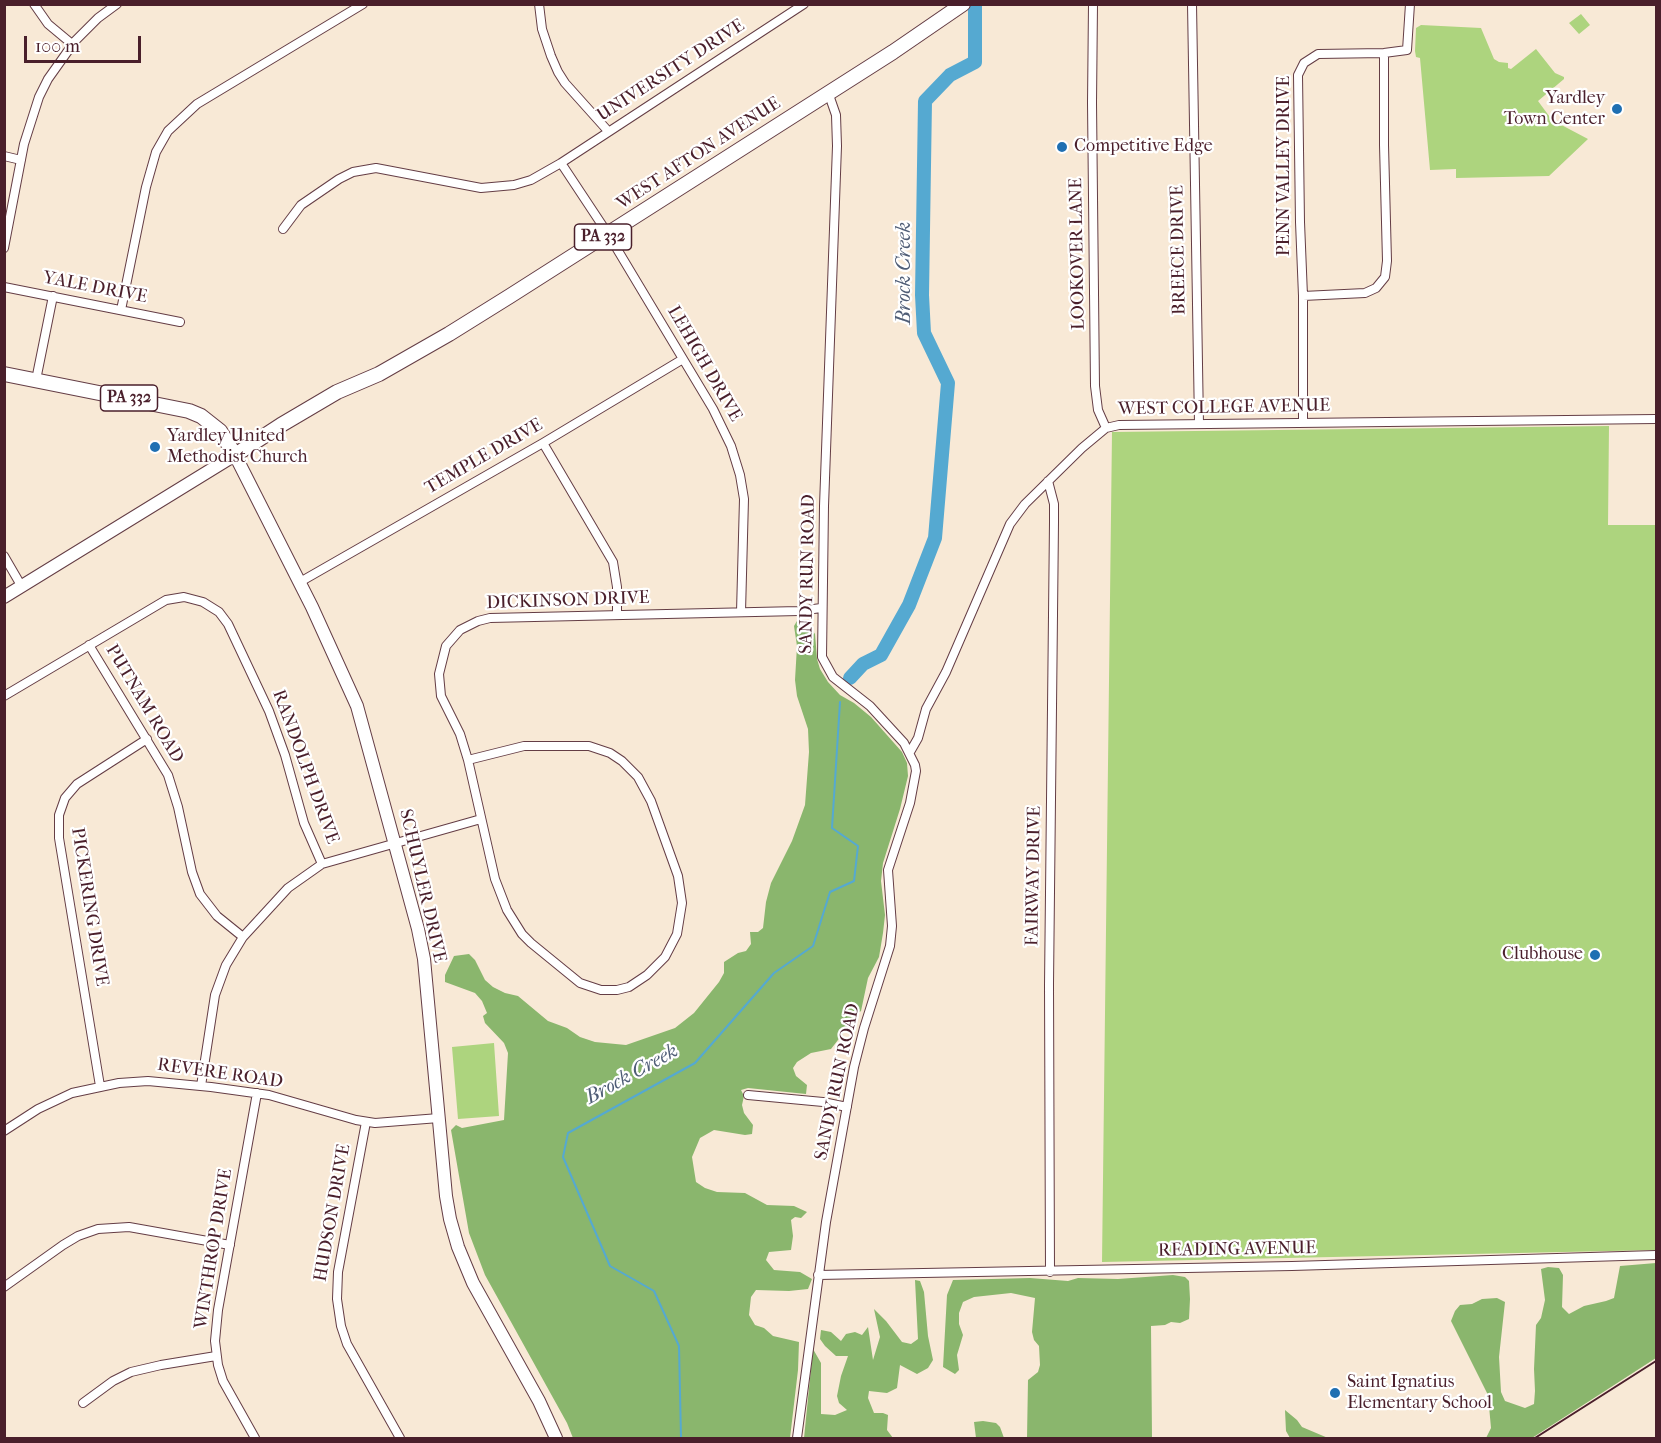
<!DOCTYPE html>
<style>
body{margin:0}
#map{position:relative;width:1661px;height:1443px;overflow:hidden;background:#f8e9d6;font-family:"IM FELL French Canon",serif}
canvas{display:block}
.frame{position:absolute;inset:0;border:6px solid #4a1f2b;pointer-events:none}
.scale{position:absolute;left:24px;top:36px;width:117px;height:27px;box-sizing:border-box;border:3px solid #4a1f2b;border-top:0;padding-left:8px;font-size:18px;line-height:21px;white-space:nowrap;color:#4a1f2b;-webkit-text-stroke:4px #fff;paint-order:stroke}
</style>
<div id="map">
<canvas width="1661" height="1443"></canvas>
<div class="frame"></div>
<div class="scale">100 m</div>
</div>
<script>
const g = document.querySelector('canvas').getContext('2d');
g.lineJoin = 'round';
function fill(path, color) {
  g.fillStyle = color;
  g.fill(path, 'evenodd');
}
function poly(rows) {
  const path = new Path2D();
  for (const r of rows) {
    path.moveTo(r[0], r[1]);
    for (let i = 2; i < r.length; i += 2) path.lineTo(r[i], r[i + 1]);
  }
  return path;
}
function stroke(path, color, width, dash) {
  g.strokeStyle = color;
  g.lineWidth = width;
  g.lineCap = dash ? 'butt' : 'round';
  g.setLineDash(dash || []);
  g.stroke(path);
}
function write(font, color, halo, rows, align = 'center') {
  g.font = font + ' "IM FELL French Canon",serif';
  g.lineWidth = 4.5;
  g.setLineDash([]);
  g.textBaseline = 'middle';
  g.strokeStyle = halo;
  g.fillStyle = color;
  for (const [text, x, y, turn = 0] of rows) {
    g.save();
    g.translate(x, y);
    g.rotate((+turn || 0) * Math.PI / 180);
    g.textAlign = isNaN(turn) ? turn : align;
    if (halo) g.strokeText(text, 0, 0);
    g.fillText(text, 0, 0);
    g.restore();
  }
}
fill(poly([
 [1581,14,1590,25,1579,34,1569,23],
 [1421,25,1481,28,1494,59,1499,62,1508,63,1508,68,1511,69,1536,49,1555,73,1564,77,1564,79,1538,101,1552,120,1588,139,1549,176,1456,178,1456,169,1430,170,1420,58,1416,57,1415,51,1416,28],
 [1609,426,1608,525,1656,525,1656,1250,1102,1262,1112,432],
 [494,1043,499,1116,458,1119,452,1047]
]), '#add47e');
fill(poly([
 [797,621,807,622,815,634,817,659,820,669,828,682,840,695,854,703,871,717,902,752,907,763,908,776,900,809,883,863,881,881,885,915,883,933,879,957,868,978,861,1011,850,1019,848,1027,831,1049,811,1053,797,1062,793,1068,796,1076,807,1085,806,1094,748,1088,741,1090,744,1096,742,1105,744,1113,753,1125,752,1134,745,1135,714,1130,700,1138,692,1157,696,1182,705,1188,717,1192,745,1193,767,1205,794,1206,807,1212,801,1218,795,1217,791,1220,793,1236,791,1250,769,1252,766,1260,774,1270,800,1272,812,1279,808,1289,789,1291,756,1290,751,1297,749,1315,755,1325,764,1328,773,1336,799,1342,798,1370,790,1438,573,1438,567,1423,485,1275,469,1233,451,1130,456,1125,462,1128,504,1120,508,1053,504,1043,485,1023,483,1016,487,1013,482,1001,475,993,445,982,445,975,454,956,469,954,475,960,485,980,493,987,505,993,518,996,548,1021,567,1028,580,1037,595,1042,626,1045,675,1028,694,1013,719,982,724,973,724,962,738,953,746,951,751,944,750,932,758,932,763,928,766,902,771,883,792,841,805,805,809,752,808,729,797,696,795,680,797,646,794,626],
 [1656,1263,1656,1358,1532,1438,1486,1438,1491,1428,1488,1395,1451,1321,1455,1311,1460,1305,1472,1304,1482,1299,1497,1298,1505,1302,1499,1357,1501,1392,1505,1401,1525,1408,1534,1404,1535,1391,1534,1369,1536,1325,1541,1318,1545,1300,1541,1269,1548,1267,1559,1268,1563,1275,1562,1307,1569,1314,1584,1306,1606,1301,1614,1298,1620,1266],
 [1173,1275,1185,1277,1189,1281,1190,1299,1189,1319,1180,1323,1171,1322,1165,1325,1151,1326,1152,1438,1027,1438,1028,1380,1038,1372,1040,1365,1039,1346,1034,1340,1032,1332,1035,1298,1011,1293,974,1297,963,1302,959,1313,959,1324,963,1335,957,1355,959,1370,955,1374,943,1367,947,1295,953,1280,1030,1278,1068,1281,1078,1278,1118,1279],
 [915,1280,920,1281,924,1292,928,1336,933,1360,928,1368,917,1374,900,1365,897,1388,887,1393,869,1391,868,1398,874,1413,883,1413,888,1415,887,1430,893,1438,804,1438,813,1349,821,1363,821,1414,835,1415,847,1410,839,1403,837,1396,841,1376,848,1356,836,1356,825,1346,820,1339,821,1330,831,1332,841,1341,846,1334,855,1332,862,1335,868,1327,873,1360,880,1337,874,1309,886,1321,902,1342,911,1344,918,1339],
 [1285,1410,1297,1420,1302,1427,1328,1438,1290,1438,1286,1431],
 [983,1421,996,1423,1000,1427,1004,1438,976,1438,974,1422]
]), '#8ab66d');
stroke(poly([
 [681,1438,679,1346,654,1291,610,1266,563,1157,568,1133,695,1063,774,973,813,946,830,892,854,881,858,846,832,828,840,702]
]), '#55a9d1', 2);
stroke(poly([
 [850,678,863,664,881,655,909,605,935,538,948,383,924,333,922,295,925,101,950,75,975,62,975,4]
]), '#55a9d1', 14);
const street = poly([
 [34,4,48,24,72,44],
 [539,4,542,29,551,56,558,72,565,83,608,131],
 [1093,4,1092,103,1095,386,1098,410,1106,428],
 [1192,4,1199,424],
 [4,156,21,160],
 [283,229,301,205,339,179,353,172,376,168,481,188,514,185,531,180,561,163],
 [4,248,24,144,39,97,48,79,75,41,98,18,117,4],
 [4,287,180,322],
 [1303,296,1365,293,1376,288,1385,277,1387,261,1384,145,1384,53],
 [121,310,146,187,156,152,168,131,197,104,363,4],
 [36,380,53,296],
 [1303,422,1303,296,1300,222,1298,75,1304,63,1318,54,1384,53,1407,50,1410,4],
 [543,443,613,562,617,587,617,615],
 [1048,481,1054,504,1054,522,1049,985,1050,1272],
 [4,556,22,587],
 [300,582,543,443,683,359],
 [741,612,744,499,740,475,731,446,713,409,608,234,561,163,804,4],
 [89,645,168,775,178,807,192,872,200,894,217,916,243,937],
 [4,696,166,600,184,597,203,602,219,612,228,624,269,711,285,755,304,823,322,864],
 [910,752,918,738,926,709,946,672,1010,524,1025,504,1082,448,1106,428,1119,425,1656,419],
 [468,760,524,746,589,746,610,753,622,761,638,777,651,801,678,876,682,903,677,934,665,957,647,975,629,987,617,990,601,990,580,983,531,943,522,934,507,910,495,879,468,760,460,734,441,696,439,674,446,646,460,630,478,621,490,618,799,611,821,608],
 [100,1086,59,838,59,815,65,798,77,784,147,739],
 [201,1086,215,995,226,965,243,937,288,888,322,864,481,819],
 [748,1095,823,1102,847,1107],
 [366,1122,338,1272,337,1299,341,1326,347,1344,400,1438],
 [4,1131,38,1109,72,1093,119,1083,148,1081,211,1087,269,1095,356,1120,375,1123,439,1118],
 [818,1275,1292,1266,1656,1255],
 [4,1287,63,1245,78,1236,98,1229,129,1227,230,1245],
 [83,1403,113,1381,131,1372,161,1365,216,1356],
 [255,1438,223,1381,218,1365,215,1341,218,1310,257,1093],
 [797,1438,826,1222,854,1067,864,1028,890,946,892,926,888,870,910,803,916,771,915,765,904,743,870,706,833,677,822,657,824,506,837,146,836,115,828,92]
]);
const secondary = poly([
 [4,597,235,455,312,607,357,706,418,929,424,959,446,1196,450,1219,458,1247,473,1283,539,1401,556,1438]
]);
const primary = poly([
 [4,374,189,411,201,416,220,431,235,455,281,425,337,392,379,374,449,334,510,296,893,52,963,4]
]);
stroke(street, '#643d45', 10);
stroke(secondary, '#643d45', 14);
stroke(primary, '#643d45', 16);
stroke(street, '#fff', 8);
stroke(secondary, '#fff', 12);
stroke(primary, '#fff', 14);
stroke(poly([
 [1535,1438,1656,1361]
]), '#4a1f2b', 2);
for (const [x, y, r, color] of [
 [1617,109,6,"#1f6fb2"],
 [1062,147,6,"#1f6fb2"],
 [155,447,6,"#1f6fb2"],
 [1595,955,6,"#1f6fb2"],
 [1335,1393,6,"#1f6fb2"]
]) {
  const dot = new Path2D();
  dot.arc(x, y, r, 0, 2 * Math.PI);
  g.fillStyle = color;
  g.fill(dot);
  stroke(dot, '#fff', 2);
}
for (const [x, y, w] of [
 [603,237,57],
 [129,398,57]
]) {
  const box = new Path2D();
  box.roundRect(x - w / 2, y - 13, w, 26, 4.5);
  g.fillStyle = '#fff';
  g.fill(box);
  stroke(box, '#4a1f2b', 1.5);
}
write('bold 16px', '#4a1f2b', null, [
 ["PA 332",603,237],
 ["PA 332",129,398]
]);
write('18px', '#4a1f2b', '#fff', [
 ["UNIVERSITY DRIVE",671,71,-33],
 ["WEST AFTON AVENUE",699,154,-33],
 ["PENN VALLEY DRIVE",1285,166,-90],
 ["BREECE DRIVE",1179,250,-91],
 ["LOOKOVER LANE",1078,254,-91],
 ["YALE DRIVE",95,288,11],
 ["LEHIGH DRIVE",704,364,60],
 ["WEST COLLEGE AVENUE",1224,408,-1],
 ["TEMPLE DRIVE",484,457,-30],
 ["SANDY RUN ROAD",808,574,-89],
 ["DICKINSON DRIVE",568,601,-2],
 ["PUTNAM ROAD",144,704,59],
 ["RANDOLPH DRIVE",305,767,70],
 ["FAIRWAY DRIVE",1034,876,-89],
 ["SCHUYLER DRIVE",422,886,77],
 ["PICKERING DRIVE",89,907,81],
 ["REVERE ROAD",220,1074,8],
 ["SANDY RUN ROAD",838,1082,-78],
 ["HUDSON DRIVE",333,1213,-80],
 ["WINTHROP DRIVE",214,1249,-81],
 ["READING AVENUE",1237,1250,-1]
]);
write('18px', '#4a1f2b', '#fff', [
 ["Yardley",1605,99,"right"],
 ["Town Center",1605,120,"right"],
 ["Competitive Edge",1074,147],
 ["Yardley United",167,437],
 ["Methodist Church",167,458],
 ["Clubhouse",1583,955,"right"],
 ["Saint Ignatius",1347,1383],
 ["Elementary School",1347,1404]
], 'left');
write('italic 20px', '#4f5d76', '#fff', [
 ["Brock Creek",905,273,-90],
 ["Brock Creek",632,1075,-29]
]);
</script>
